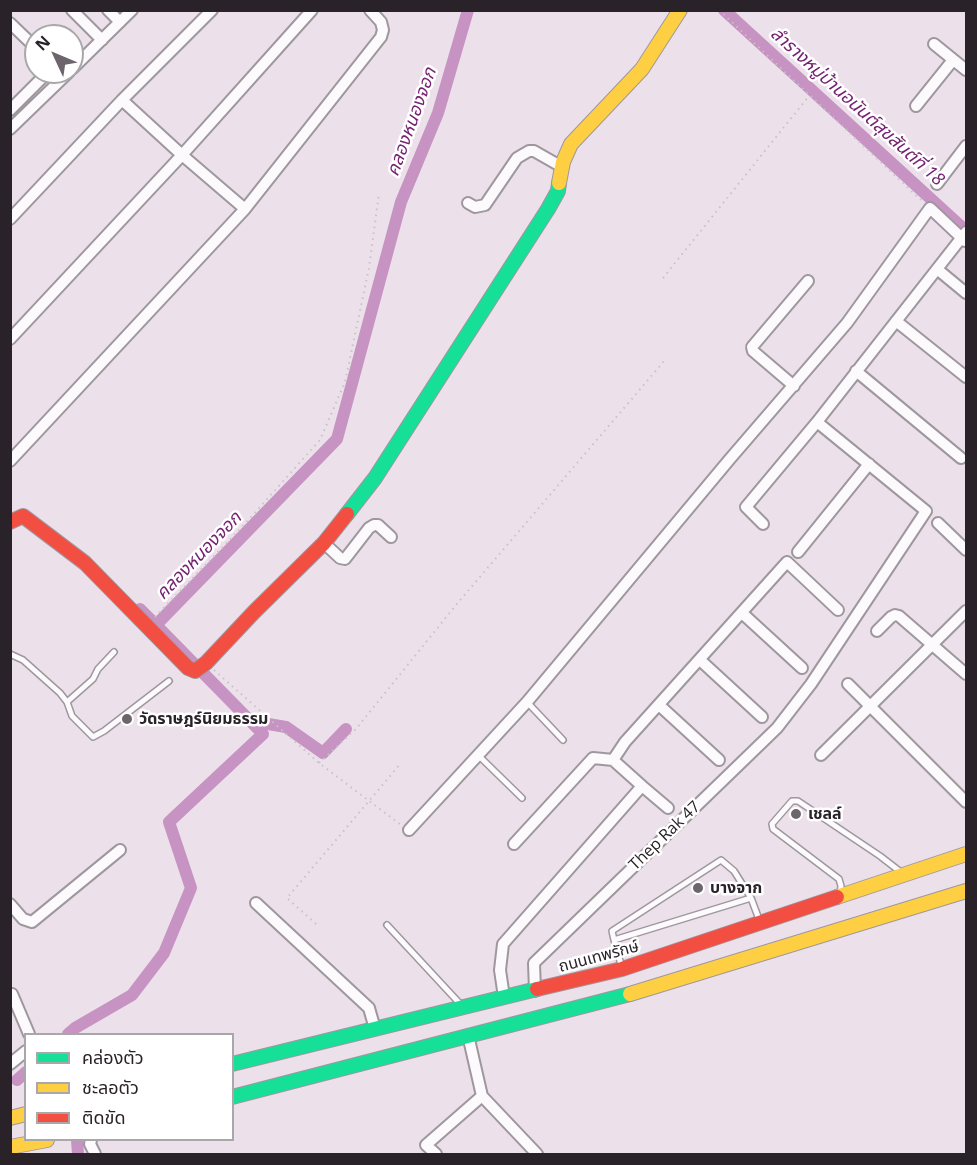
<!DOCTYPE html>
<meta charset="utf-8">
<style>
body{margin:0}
#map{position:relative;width:977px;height:1165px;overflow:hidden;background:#ece1ea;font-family:"Open Sans","Noto Sans Thai",sans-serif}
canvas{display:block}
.frame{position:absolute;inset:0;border:12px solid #292228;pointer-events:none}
.legend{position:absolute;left:24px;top:1033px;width:210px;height:108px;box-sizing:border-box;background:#fff;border:2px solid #a9a7a9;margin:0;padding:8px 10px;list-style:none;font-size:18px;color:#292228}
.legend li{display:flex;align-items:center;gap:12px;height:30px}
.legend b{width:30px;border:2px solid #a9a7a9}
.north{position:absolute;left:24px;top:24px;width:60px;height:60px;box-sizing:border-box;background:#fff;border:2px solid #a9a7a9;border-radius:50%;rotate:314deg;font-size:16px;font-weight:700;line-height:24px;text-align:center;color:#292228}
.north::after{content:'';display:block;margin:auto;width:21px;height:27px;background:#6d656c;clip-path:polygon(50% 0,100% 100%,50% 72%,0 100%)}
</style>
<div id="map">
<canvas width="977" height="1165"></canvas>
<div class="frame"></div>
<ul class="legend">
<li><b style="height:8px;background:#16e098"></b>คล่องตัว</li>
<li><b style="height:8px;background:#ffcf43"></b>ชะลอตัว</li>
<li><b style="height:8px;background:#f24e42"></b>ติดขัด</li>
</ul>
<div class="north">N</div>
</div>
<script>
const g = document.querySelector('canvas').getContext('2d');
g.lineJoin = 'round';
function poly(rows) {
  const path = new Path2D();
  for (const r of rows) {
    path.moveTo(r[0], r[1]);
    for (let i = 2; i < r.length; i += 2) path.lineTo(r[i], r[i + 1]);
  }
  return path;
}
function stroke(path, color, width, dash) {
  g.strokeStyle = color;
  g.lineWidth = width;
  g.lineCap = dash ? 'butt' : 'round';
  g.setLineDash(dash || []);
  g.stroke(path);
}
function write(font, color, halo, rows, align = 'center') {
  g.font = font + ' "Open Sans","Noto Sans Thai",sans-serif';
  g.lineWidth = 5;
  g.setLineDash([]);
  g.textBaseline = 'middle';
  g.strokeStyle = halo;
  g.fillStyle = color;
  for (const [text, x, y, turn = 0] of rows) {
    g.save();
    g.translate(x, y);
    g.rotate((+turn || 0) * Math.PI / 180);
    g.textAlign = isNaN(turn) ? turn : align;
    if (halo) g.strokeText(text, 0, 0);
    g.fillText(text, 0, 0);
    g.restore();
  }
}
stroke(poly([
 [724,10,966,231],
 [140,609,156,625],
 [250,721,286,727,323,753,346,729],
 [68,1034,75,1028,132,995,164,953,191,888,169,822,263,734,156,625,337,439,401,202,438,113,468,10],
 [17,1080,26,1072],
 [77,1140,78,1154]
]), '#c793c2', 12);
const lane = poly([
 [10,654,23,660,60,693,67,702,72,716,93,737,104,731,169,681],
 [67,702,93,679,98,669,114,652],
 [527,702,563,740],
 [479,756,522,798],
 [840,895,841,886,839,879,773,829,772,824,792,801,798,801,880,856,902,873],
 [387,925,463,1007],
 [614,940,612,931,721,860,734,871,751,898],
 [622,968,614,940,751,898,760,922]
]);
const street = poly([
 [72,10,102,40],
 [108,10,120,22],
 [10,23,36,48],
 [934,44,966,70],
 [72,69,132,10],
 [122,100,182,155,245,209],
 [916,106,953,60],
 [10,110,48,72],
 [10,129,69,72],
 [937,184,966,146],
 [468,203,475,207,485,205,517,158,529,151,534,151,562,167],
 [10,219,122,100,212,10],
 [937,269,966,293],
 [896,321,966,377],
 [10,339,182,155,312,10],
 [856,371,961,458],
 [794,386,753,351,752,347,808,281],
 [10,461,245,209,381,37,383,30,381,22,370,10],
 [938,523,966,550],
 [763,524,746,507,817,422],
 [324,543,340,558,345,559,369,528,374,525,378,525,391,537],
 [798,552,869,464],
 [742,613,802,668],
 [877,631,891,617,895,615,899,616,966,674],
 [700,660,762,717],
 [848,684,966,802],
 [659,705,719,760],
 [821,755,966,611],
 [642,786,668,808],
 [409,830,527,702,729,460,847,323,930,208,965,241],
 [514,844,593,758,613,760],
 [256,903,369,1008,375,1029],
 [10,904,23,919,32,922,120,850],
 [535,991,534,963,777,728,811,684,926,511,817,422,966,232],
 [12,994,29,1034],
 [504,997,500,970,503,944,642,786,613,760,625,742,787,562,838,610],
 [468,1035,482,1096,537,1154],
 [10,1064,26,1051],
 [91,1140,90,1144,95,1154],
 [436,1154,426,1145,482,1096]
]);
const fast = poly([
 [347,514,375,478,548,209,558,191,559,183],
 [232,1064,537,989],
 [232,1097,630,994]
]);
const slow = poly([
 [559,183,563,162,571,144,642,69,680,10],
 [837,897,966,854],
 [630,994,966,891],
 [10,1118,26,1114],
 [10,1147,47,1140]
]);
const jam = poly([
 [10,522,23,516,85,563,188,668,195,671,206,663,254,612,324,543,347,514],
 [537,989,622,969,837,897]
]);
stroke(lane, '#9f979e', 8);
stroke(street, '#9f979e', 14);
stroke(fast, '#9f979e', 16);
stroke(slow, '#9f979e', 16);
stroke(jam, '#9f979e', 16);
stroke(poly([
 [719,10,921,200],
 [663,278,809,96],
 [155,617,243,526,320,440,345,382,369,268,379,193],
 [214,670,319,763,401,825],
 [319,763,356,729,456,605,665,360],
 [316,924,287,898,401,763]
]), '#c6c3c6', 2, [1.5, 4.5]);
stroke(lane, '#fcfafc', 5);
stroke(street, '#fcfafc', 10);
stroke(fast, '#16e098', 14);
stroke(slow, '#ffcf43', 14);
stroke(jam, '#f24e42', 14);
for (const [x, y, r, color] of [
 [127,719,6,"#6d656c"],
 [796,814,6,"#6d656c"],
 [698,888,6,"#6d656c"]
]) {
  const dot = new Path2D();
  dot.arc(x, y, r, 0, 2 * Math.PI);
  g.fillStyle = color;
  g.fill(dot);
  stroke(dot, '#fff', 2);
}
write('bold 16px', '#292228', '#fff', [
 ["วัดราษฎร์นิยมธรรม",139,719],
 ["เชลล์",808,814],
 ["บางจาก",710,888]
], 'left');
write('16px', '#292228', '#fff', [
 ["Thep Rak 47",665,836,-44],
 ["ถนนเทพรักษ์",599,957,-15]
]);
write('italic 18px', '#762272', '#fff', [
 ["ลำรางหมู่บ้านอนันต์สุขสันต์ที่ 18",857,107,42],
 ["คลองหนองจอก",412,122,-70],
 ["คลองหนองจอก",199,556,-46]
]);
</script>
